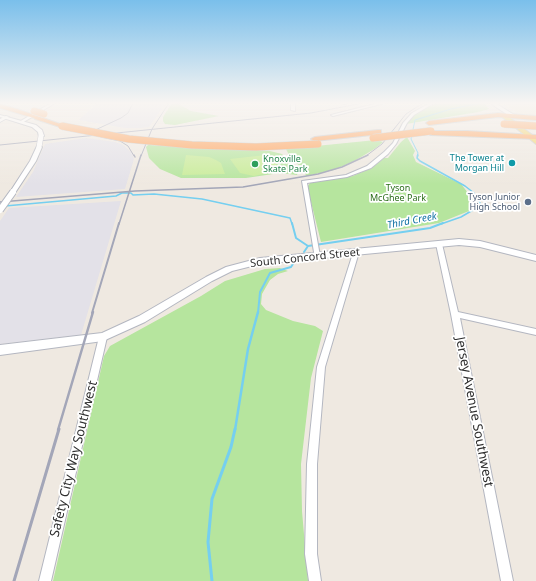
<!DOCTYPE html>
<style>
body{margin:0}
canvas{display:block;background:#efe9e1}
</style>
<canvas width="536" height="581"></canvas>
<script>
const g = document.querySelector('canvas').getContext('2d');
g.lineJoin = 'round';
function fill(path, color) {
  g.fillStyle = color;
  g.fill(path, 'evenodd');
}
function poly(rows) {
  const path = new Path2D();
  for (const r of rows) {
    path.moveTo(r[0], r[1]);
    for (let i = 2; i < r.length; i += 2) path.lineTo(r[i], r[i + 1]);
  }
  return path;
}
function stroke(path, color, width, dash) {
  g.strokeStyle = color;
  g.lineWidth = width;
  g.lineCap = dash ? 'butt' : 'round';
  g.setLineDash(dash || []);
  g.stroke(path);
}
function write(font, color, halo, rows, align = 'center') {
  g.font = font + ' "Noto Sans",sans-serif';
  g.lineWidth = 3.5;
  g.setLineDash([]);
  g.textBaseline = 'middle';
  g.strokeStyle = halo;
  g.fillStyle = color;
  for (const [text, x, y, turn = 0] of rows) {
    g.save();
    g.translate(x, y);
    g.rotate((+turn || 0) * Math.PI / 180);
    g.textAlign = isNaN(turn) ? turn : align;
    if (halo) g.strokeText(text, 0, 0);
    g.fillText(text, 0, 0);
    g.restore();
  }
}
fill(poly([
 [97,103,166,103,149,127,140,128,125,128,79,120],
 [86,138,115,142,123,145,131,152,134,159,125,189,16,197,33,172,45,144],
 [121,201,81,335,0,344,0,221,9,208]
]), '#e3e1e8');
fill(poly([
 [503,103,536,103,536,116,518,113]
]), '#f0e6d1');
fill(poly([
 [172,103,177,103,191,111,219,116,175,125,165,124,163,121,163,117],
 [436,103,484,103,489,109,478,112,406,124,415,113],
 [407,137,415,151,413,155,416,162,461,184,476,203,469,211,439,223,321,242,308,190,308,186,310,183,353,176,368,169,382,158,388,158,401,142],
 [376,140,383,142,376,148,356,160,334,170,306,176,304,169,291,159,286,149],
 [148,145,270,151,282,154,298,172,297,175,280,173,246,178,181,178,160,169,149,158,146,147],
 [280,268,288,271,278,274,270,280,262,294,261,304,266,310,293,321,315,326,323,331,311,378,301,464,302,511,308,581,53,581,104,356,110,346,201,296,225,281,265,269]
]), '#b6e59e');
fill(poly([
 [186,155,209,157,216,160,221,163,225,174,182,175],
 [266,155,273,158,277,166,284,169,254,176,240,173,230,159]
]), '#c9ec9a');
stroke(poly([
 [417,156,418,153,411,139,415,120,451,109,481,103]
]), '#75cff0', 1);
stroke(poly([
 [418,155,417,158,420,161,465,186,474,193,475,198,480,203,478,207,461,217,441,224],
 [5,206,116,196,122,193,131,193,133,195,154,194,202,199,290,218,292,224]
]), '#75cff0', 1.5);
stroke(poly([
 [292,223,296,238,308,246],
 [304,252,308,246,430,228,443,223],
 [258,313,260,292,270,273,291,267,293,264]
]), '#75cff0', 2);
stroke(poly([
 [235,430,248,349,258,312]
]), '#75cff0', 2.5);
stroke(poly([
 [212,581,208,542,212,499,231,447,235,429]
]), '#75cff0', 3);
const minor = poly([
 [51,103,55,103,22,123,19,122,51,103],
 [341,103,346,103,344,104,341,103],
 [379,103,385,103,333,116,331,115,379,103],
 [430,103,434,103,414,115,407,123,396,144,388,154,371,168,347,177,307,183,320,256,319,258,315,258,302,181,346,175,367,166,384,152,393,143,403,123,412,113,430,103],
 [6,116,9,117,0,122,0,119,6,116],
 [439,242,442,244,458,312,536,329,536,335,460,318,513,581,501,581,451,314,436,244,439,242],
 [354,250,358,250,359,252,325,367,317,464,317,554,321,581,309,581,305,554,307,464,317,367,354,250],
 [103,334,106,335,107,337,51,581,39,581,99,337,100,335,103,334]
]);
const tertiary = poly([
 [291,103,295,103,295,111,291,110,291,103],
 [0,115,36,125,42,130,44,136,39,137,38,132,32,127,0,117,0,115],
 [37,146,42,147,36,161,15,193,11,193,10,192,30,161,37,146],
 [459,239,480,241,536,255,536,261,480,247,459,245,260,264,232,271,212,281,145,322,103,341,0,355,0,345,102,333,139,316,206,277,226,267,260,258,459,239]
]);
const secondary = poly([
 [490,103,495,103,516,116,511,117,490,103]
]);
const primary = poly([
 [501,114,505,114,536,138,536,144,501,116,501,114]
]);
const motorway = poly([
 [0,104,17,109,66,126,60,127,35,119,34,118,0,108,0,104],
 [498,113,536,116,536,120,498,117,429,125,426,123,429,121,498,113],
 [378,130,381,130,381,134,315,141,311,139,315,137,378,130],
 [428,131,467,131,536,135,536,139,431,135,427,133,428,131]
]);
stroke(minor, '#b4b7c1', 2);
stroke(tertiary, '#b4b7c1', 2);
stroke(secondary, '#b4b7c1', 2);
stroke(primary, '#c9c9c9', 2);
stroke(motorway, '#c9c9c9', 2);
fill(minor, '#fff');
fill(tertiary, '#fff');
fill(secondary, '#fff');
fill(primary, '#f2d163');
fill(motorway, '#ffa35c');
stroke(poly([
 [91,132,121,118,128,113,133,103],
 [101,137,120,141,128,146,134,156],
 [0,145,311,113,363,103],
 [141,156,152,129,169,103],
 [366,156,382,144,406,114,423,103]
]), '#a3a6b8', 1);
stroke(poly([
 [134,155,135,157],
 [0,202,135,191,243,187,318,174,342,167,368,155],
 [119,224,141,155]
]), '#a3a6b8', 1.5);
stroke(poly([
 [92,313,119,223]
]), '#a3a6b8', 2);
stroke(poly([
 [58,430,93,312]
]), '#a3a6b8', 2.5);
stroke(poly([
 [14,581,59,429]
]), '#a3a6b8', 3);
const tertiaryBridgeFar1 = poly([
 [39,147,41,136]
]);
const tertiaryBridge = poly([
 [0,210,13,192]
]);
const motorwayBridge = poly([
 [34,111,44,114],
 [504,124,536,126],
 [62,126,129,139,192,145,256,147,318,144],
 [373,138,431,131]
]);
stroke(tertiaryBridgeFar1, '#b4b7c1', 6, []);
stroke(tertiaryBridge, '#b4b7c1', 8, []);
stroke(motorwayBridge, '#c9c9c9', 8, []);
stroke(tertiaryBridgeFar1, '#fff', 5);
stroke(tertiaryBridge, '#fff', 6);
stroke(motorwayBridge, '#ffa35c', 7);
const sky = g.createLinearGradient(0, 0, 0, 184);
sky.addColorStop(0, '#7abfeb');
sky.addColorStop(0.56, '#f8f5f2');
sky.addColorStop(1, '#f8f5f200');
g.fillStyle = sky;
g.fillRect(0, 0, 536, 184);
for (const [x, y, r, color] of [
 [512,163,4,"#0f9aa8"],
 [255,164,4,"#2e9e5b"],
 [528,202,4,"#5c6f8a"]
]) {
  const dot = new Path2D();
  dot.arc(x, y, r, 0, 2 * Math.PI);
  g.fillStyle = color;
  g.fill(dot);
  stroke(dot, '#fff', 1.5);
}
write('9px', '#0d838f', '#fff', [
 ["The Tower at",504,158],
 ["Morgan Hill",504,168]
], 'right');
write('9px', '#27864d', '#fff', [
 ["Knoxville",263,159],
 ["Skate Park",263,169]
], 'left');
write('9px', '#2c6e1b', '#fff', [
 ["Tyson",398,188],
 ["McGhee Park",398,198]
]);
write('9px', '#4e5e75', '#fff', [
 ["Tyson Junior",520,197],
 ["High School",520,207]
], 'right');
write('italic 10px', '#0d6fa3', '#fff', [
 ["Third Creek",412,221,-11]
]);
write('11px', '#2e2e2e', '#fff', [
 ["South Concord Street",305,258,-6]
]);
write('13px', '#2e2e2e', '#fff', [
 ["Jersey Avenue Southwest",474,412,79],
 ["Safety City Way Southwest",74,459,-76]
]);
</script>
